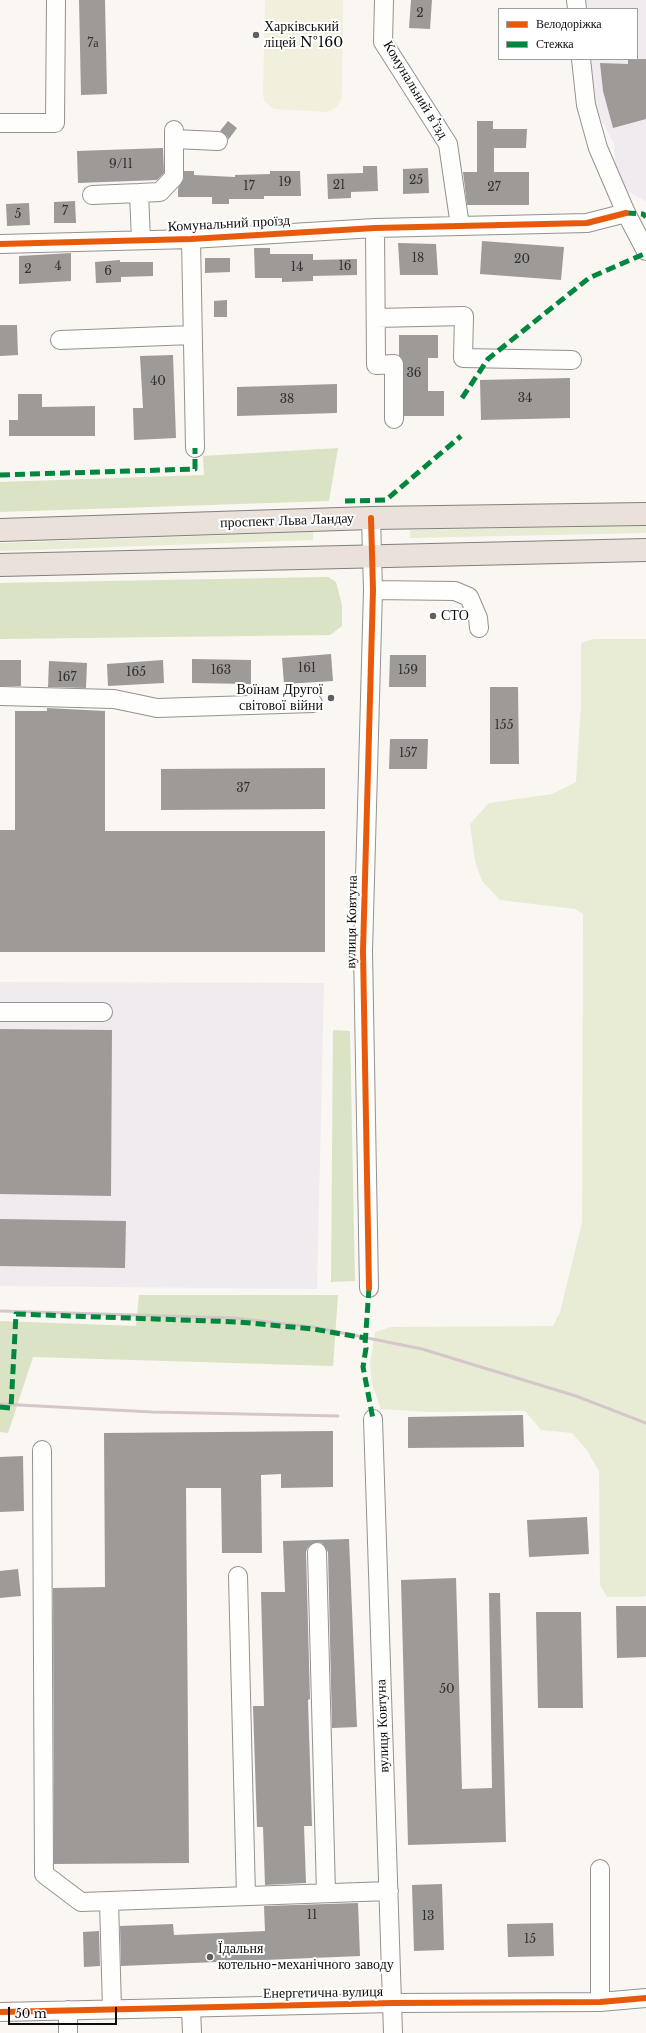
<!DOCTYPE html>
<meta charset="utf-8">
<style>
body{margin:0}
#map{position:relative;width:646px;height:2033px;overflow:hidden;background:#faf6f2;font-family:"Libre Baskerville",serif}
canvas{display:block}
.legend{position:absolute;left:498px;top:8px;width:140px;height:52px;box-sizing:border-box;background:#fff;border:1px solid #9e9e9e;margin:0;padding:5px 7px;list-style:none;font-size:12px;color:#0d0d0d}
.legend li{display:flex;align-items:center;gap:8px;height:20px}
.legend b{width:20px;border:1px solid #9e9e9e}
.scale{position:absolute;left:8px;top:2007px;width:109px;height:18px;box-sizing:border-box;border:2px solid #0d0d0d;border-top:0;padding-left:5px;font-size:12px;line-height:14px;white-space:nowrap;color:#0d0d0d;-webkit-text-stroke:3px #fff;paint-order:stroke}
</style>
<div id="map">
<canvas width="646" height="2033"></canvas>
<ul class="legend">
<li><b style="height:5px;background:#e8590c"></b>Велодоріжка</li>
<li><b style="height:5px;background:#00873e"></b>Стежка</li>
</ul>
<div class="scale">50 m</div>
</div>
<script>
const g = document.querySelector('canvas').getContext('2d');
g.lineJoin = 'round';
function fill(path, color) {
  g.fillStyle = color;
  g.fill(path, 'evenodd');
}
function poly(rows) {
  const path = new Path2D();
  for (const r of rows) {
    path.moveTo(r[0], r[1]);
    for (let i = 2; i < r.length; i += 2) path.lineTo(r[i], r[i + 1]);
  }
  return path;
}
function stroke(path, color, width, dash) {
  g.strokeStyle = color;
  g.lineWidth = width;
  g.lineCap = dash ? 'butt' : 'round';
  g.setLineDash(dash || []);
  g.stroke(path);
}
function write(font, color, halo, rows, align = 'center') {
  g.font = font + ' "Libre Baskerville",serif';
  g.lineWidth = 4;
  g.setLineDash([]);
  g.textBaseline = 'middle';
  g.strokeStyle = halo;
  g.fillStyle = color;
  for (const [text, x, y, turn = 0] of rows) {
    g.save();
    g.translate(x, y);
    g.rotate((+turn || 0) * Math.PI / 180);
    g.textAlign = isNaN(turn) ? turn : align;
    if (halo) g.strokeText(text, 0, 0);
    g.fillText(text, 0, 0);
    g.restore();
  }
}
fill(poly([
 [585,0,646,0,646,201,616,186,614,144,585,87,585,59,637,59,637,9,585,9],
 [0,982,324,983,317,1289,0,1286]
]), '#f0ebee');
fill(poly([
 [646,526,646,533,410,538,410,530],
 [313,532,313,540,0,551,0,543],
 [593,639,646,639,646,1596,638,1597,607,1597,600,1585,599,1471,586,1449,572,1433,541,1430,525,1411,428,1412,381,1409,372,1384,370,1363,375,1332,391,1327,553,1326,560,1312,582,1222,583,914,575,909,500,900,482,881,475,861,470,824,489,803,552,794,576,782,581,706,581,643]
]), '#e8ecd4');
fill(poly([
 [338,448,329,501,0,512,0,482,204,475,203,456],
 [328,577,336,582,342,605,342,626,330,635,0,639,0,583],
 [333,1030,350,1031,355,1281,331,1282],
 [139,1295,338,1295,333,1366,33,1357,8,1433,0,1432,0,1321,136,1326]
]), '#dae3c3');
fill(poly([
 [265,0,343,0,342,97,337,107,326,112,274,109,265,102,263,96]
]), '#f0f0dd');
fill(poly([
 [79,0,105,0,107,94,81,95],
 [411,0,432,0,430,29,409,28],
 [628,59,646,59,646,119,613,128,603,91,600,63,628,64],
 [228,121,237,128,228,140,227,136,220,131],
 [477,121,493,121,493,129,527,129,526,148,494,148,494,172,529,172,529,205,467,205,463,172,477,172],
 [163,148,164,173,157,180,78,183,77,151],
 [363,166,377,166,378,191,351,192,351,198,328,199,327,174,363,173],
 [428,168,429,193,403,194,403,169],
 [184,171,194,171,194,175,235,177,235,175,270,174,270,171,300,171,301,196,264,196,264,199,229,199,229,204,212,204,212,197,178,197,178,188,184,178],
 [75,201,76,223,54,223,54,202],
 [29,203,30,225,7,226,6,204],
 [482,241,564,247,561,280,480,274],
 [398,243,436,244,438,275,400,275],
 [254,248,270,248,270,254,313,254,313,260,357,259,357,275,313,276,313,281,282,282,282,278,255,278],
 [71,253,71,281,19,284,19,256],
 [205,258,230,258,230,272,205,273],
 [120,260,120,262,153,262,153,276,121,277,121,282,96,283,95,262],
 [227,300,227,317,214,317,214,301],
 [0,325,17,325,18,355,0,356],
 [399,335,438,335,438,358,428,358,428,391,444,391,444,416,404,416,404,364,399,355],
 [173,355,176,438,134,440,133,408,143,408,140,356],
 [570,378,570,418,481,420,480,380],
 [337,384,337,413,237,416,237,387],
 [18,394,42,394,42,407,95,406,95,436,9,436,9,420,18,420],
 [331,654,333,681,284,684,282,658],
 [390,655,426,655,426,687,389,687],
 [192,659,251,660,251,684,192,683],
 [0,660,21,660,21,686,0,686],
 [163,660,164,683,108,686,107,664],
 [49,661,87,663,86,688,48,687],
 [490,687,518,687,519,764,490,764],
 [47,708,105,711,105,831,325,831,325,952,0,952,0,830,15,830,15,711,47,711],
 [390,739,428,739,427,769,389,769],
 [325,768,325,809,161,810,161,769],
 [0,1029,112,1030,111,1196,0,1194],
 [0,1219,126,1221,125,1268,0,1266],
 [523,1415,524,1447,408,1448,408,1417],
 [333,1431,333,1487,281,1488,281,1474,261,1475,262,1553,222,1553,221,1488,186,1488,189,1863,54,1864,53,1588,105,1587,104,1433],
 [23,1456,24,1511,0,1512,0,1457],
 [587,1517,589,1554,529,1557,527,1520],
 [349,1539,357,1727,332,1728,328,1552,322,1543,316,1542,308,1547,306,1552,310,1699,308,1700,312,1826,304,1826,306,1883,265,1885,263,1827,257,1827,253,1706,264,1706,261,1592,285,1592,283,1541],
 [18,1569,21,1596,0,1598,0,1571],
 [456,1578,462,1789,492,1788,489,1593,500,1593,506,1842,408,1845,401,1580],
 [616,1606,646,1606,646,1657,617,1658],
 [536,1612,581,1612,583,1708,538,1708],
 [442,1884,444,1950,414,1951,412,1885],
 [358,1903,360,1956,121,1966,120,1926,173,1924,174,1935,265,1931,264,1906],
 [553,1923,554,1956,508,1957,507,1924],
 [99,1931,100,1966,84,1967,83,1932]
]), '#9d9a97');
const minor = poly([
 [384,0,383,42,448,144,460,226],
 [576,0,577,9],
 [581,59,586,105,598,148,626,213,646,251],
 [0,123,55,123,56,0],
 [174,139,218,141],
 [139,193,160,192,174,177,174,130],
 [92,195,139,193,141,240],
 [375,228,376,365,394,364,394,419],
 [191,239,195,448],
 [0,244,191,239,375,228,587,223,626,213],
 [376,318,464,316,463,358,572,360],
 [60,340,192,335],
 [373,590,455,591,469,597,478,618,479,628],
 [0,696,114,699,157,708,313,703],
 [0,1012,103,1012],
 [369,1288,363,951,373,590,371,518],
 [373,1419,393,2033],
 [42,1450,44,1874,81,1902,389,1891],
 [317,1552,326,1893],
 [238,1576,246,1896],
 [109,1901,112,2009],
 [600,2002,600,1869],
 [191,2008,192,2033],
 [0,2012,393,2003,600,2002,646,1998],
 [68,2033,68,2010]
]);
const major = poly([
 [0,530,371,518,646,514],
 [0,565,646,550]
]);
stroke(minor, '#949290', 20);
stroke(major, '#817f7d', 24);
stroke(minor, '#fefefd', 18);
stroke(major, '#eae2da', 22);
stroke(poly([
 [0,1311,234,1318,313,1327,422,1349,576,1396,646,1423],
 [0,1404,152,1412,338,1416]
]), '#d5c6c9', 3);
stroke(poly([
 [626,213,643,214,646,217],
 [462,398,488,359,589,278,646,253],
 [0,475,195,469,195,448],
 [345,501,386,500,461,436],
 [369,1288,365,1345,366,1348,363,1367,373,1419],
 [0,1407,11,1408,16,1314,239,1322,313,1329,365,1338]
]), '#00873e', 5, [10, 5]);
stroke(poly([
 [0,244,191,239,375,228,587,223,626,213],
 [369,1288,363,951,373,590,371,518],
 [0,2012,393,2003,600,2002,646,1998]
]), '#e8590c', 6);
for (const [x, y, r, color] of [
 [256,35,4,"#605f5d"],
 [433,616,4,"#605f5d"],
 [331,698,4,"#605f5d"],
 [210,1957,4,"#605f5d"]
]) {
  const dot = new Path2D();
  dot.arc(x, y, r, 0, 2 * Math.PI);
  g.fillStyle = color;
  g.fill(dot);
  stroke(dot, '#fff', 1.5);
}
write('12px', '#313030', null, [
 ["2",420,14],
 ["7а",93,44],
 ["9/11",121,165],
 ["25",416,181],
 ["19",285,183],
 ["21",339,186],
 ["17",249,187],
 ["27",494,188],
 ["7",65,212],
 ["5",18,215],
 ["18",418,259],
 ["20",522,260],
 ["4",58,267],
 ["16",345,267],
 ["14",297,268],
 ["2",28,270],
 ["6",108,272],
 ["36",414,374],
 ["40",158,382],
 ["34",525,399],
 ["38",287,400],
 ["161",307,669],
 ["163",221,671],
 ["159",408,671],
 ["165",136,673],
 ["167",67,678],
 ["155",504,726],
 ["157",408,754],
 ["37",243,789],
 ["50",447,1690],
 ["11",312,1916],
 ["13",428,1917],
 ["15",530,1940]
]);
write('14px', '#0d0d0d', '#fff', [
 ["Харківський",264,27],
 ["ліцей №160",264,43],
 ["СТО",441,616],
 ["Воїнам Другої",323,690,"right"],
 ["світової війни",323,706,"right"],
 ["Їдальня",218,1949],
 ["котельно-механічного заводу",218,1965]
], 'left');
write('14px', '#0d0d0d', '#fff', [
 ["Комунальний в’їзд",415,90,59],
 ["Комунальний проїзд",229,224,-3],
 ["проспект Льва Ландау",287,521,-2],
 ["вулиця Ковтуна",352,922,-89],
 ["вулиця Ковтуна",383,1726,-92],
 ["Енергетична вулиця",323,1993,-1]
]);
</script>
